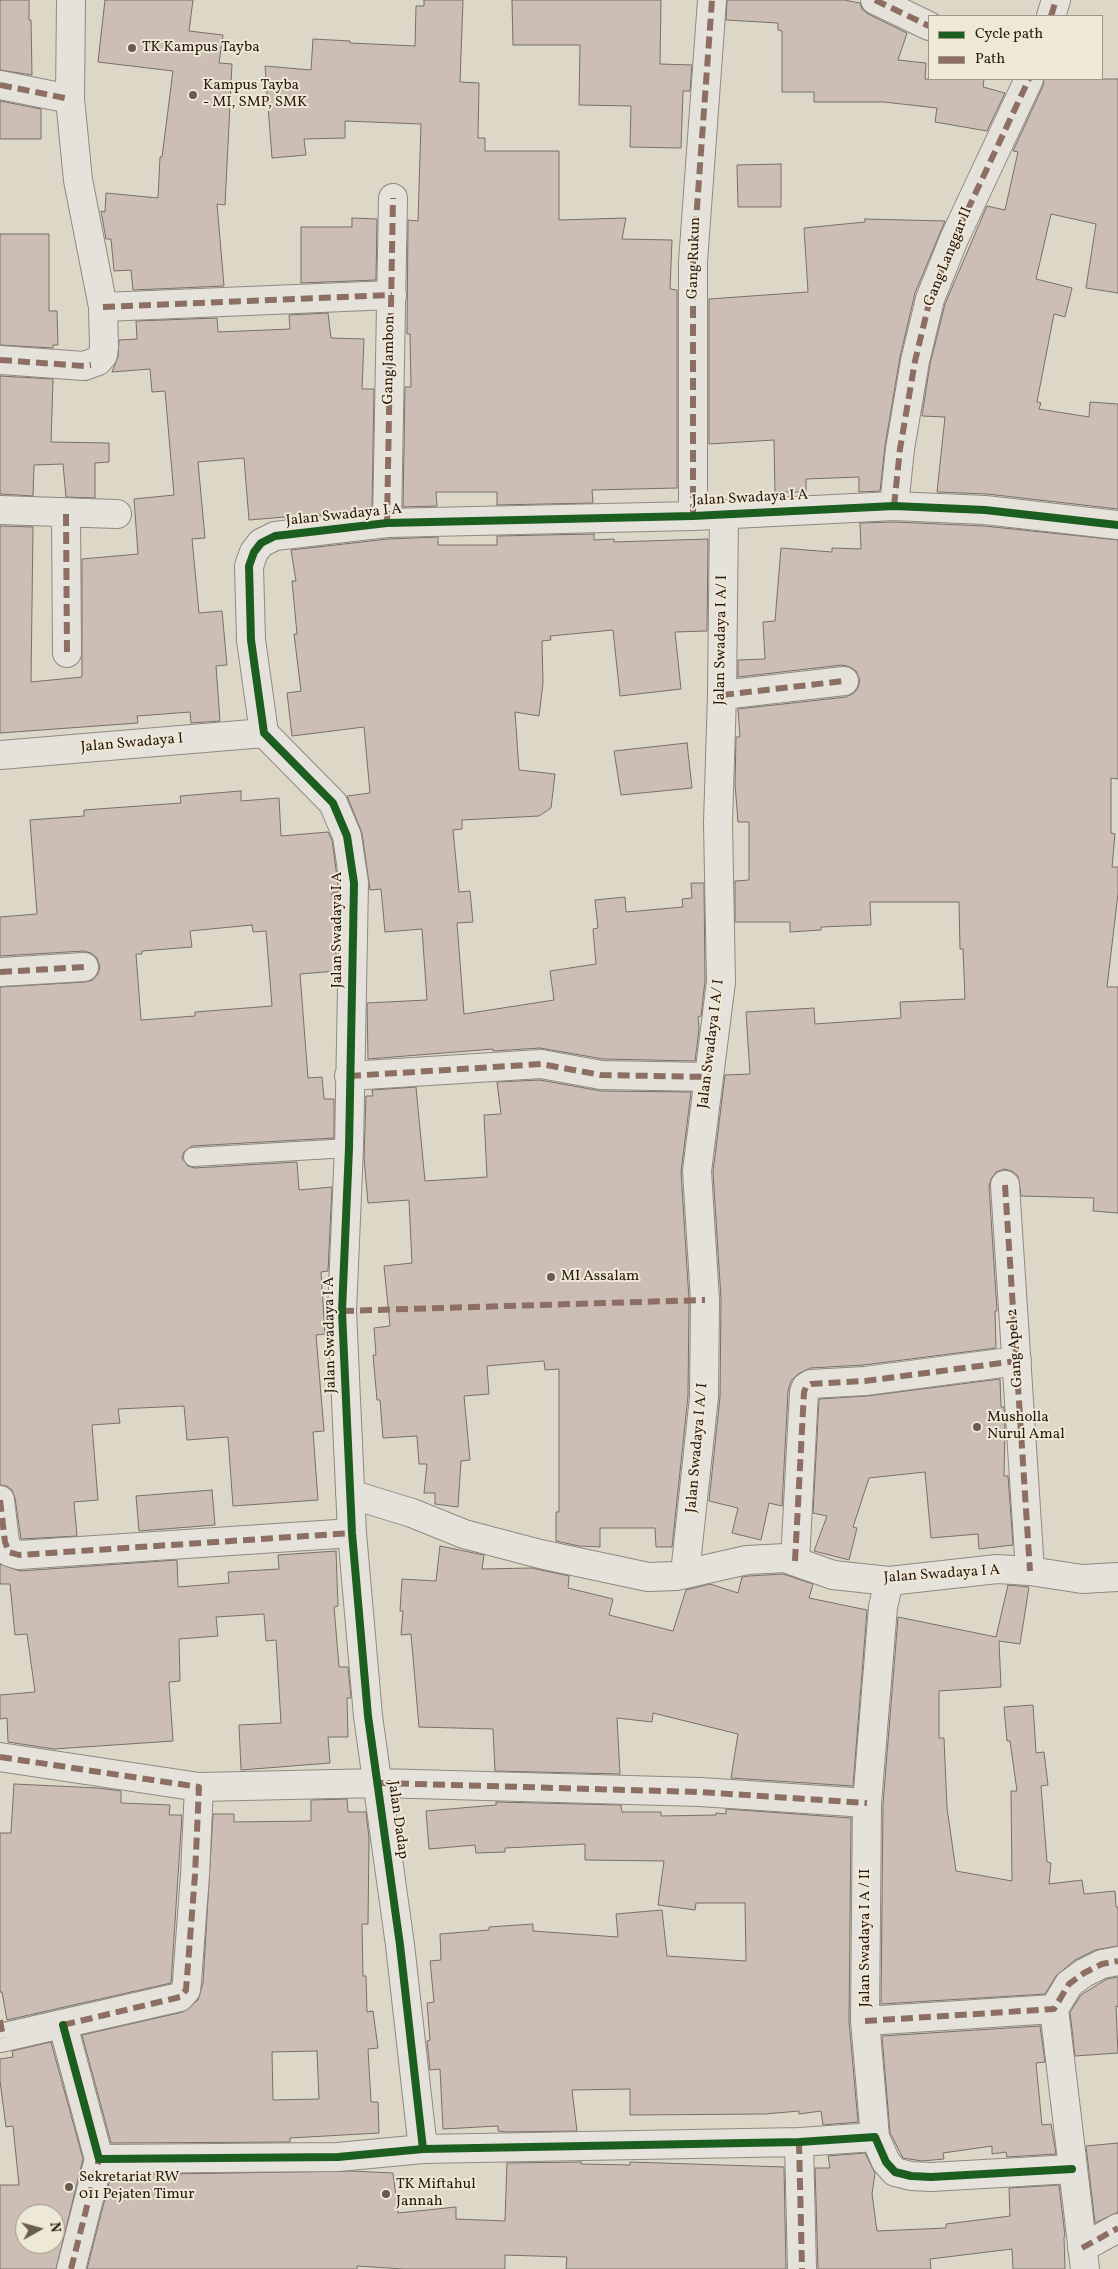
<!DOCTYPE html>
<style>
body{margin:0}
#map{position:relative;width:1118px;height:2269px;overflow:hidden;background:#ddd7c8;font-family:Vollkorn,serif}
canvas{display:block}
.legend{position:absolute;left:928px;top:15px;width:175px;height:65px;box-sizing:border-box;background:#eee8d6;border:1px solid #a09587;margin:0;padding:6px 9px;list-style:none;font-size:15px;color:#2b1810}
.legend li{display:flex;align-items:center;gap:10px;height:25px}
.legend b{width:25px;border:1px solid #a09587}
.north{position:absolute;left:15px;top:2204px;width:50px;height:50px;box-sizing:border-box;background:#eee8d6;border:1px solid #a09587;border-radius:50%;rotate:83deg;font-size:14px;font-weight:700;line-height:20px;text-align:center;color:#2b1810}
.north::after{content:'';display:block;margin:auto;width:18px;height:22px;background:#695b50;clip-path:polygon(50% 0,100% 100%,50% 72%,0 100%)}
</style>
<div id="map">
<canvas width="1118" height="2269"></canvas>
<ul class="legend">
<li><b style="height:6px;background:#1b5e20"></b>Cycle path</li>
<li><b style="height:6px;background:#8d6e63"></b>Path</li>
</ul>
<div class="north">N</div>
</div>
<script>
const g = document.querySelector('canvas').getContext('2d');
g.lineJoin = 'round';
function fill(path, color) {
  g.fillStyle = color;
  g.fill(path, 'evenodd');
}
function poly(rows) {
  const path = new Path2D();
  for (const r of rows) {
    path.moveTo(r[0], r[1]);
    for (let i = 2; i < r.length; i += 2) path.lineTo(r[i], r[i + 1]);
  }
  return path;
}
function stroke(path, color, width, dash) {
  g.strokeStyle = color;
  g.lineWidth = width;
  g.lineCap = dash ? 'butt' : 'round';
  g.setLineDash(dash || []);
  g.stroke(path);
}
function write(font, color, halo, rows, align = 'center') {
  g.font = font + ' Vollkorn,serif';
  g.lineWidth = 4;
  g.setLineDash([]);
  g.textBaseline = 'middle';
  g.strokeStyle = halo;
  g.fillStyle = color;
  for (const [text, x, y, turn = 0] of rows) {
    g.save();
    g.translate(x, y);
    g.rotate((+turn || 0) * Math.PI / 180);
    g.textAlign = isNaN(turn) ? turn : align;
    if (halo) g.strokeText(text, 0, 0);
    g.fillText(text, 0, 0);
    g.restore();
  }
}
const building = poly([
 [0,0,29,0,29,20,31,20,32,75,0,70,0,0],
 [105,0,193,0,189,31,223,35,219,63,232,64,225,205,217,204,224,286,133,290,131,270,114,271,111,239,106,239,101,211,105,212,106,193,158,198,160,157,162,157,173,71,98,62,105,0],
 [424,0,463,0,460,82,479,83,478,138,485,138,485,151,559,151,559,220,626,218,622,239,672,240,670,289,677,290,677,488,592,490,593,503,497,505,497,492,436,492,437,506,403,507,405,387,411,387,410,334,407,334,408,220,418,221,421,124,345,121,345,138,304,139,306,155,272,158,265,66,311,70,313,39,350,41,350,43,415,46,416,6,424,6,424,0],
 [512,0,661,0,660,64,692,65,690,91,683,91,681,148,630,147,631,106,579,105,580,45,513,45,512,0],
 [727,0,844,0,860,3,862,9,868,14,907,33,898,60,926,63,925,79,984,79,983,87,1005,93,987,131,935,122,937,108,884,102,814,102,814,92,782,92,782,31,778,30,778,23,726,20,727,0],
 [1044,79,1118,79,1118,293,1086,288,1096,224,1051,214,1036,279,1072,288,1065,317,1054,314,1037,402,1041,403,1039,409,1089,417,1090,402,1118,404,1118,509,987,494,937,492,945,417,922,416,930,364,945,304,987,206,1005,210,1018,152,1013,151,1043,86,1044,79],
 [0,101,41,109,41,139,0,139,0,101],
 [781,164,781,207,738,207,737,165,781,164],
 [352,218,377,219,376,280,301,283,301,227,352,227,352,218],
 [865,219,945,221,915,293,900,357,885,446,880,491,859,492,859,477,806,479,806,492,775,492,774,440,709,444,709,299,808,292,804,228,865,222,865,219],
 [0,234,49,234,49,311,57,311,58,345,53,345,53,348,0,345,0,234],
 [328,313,331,338,364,339,362,389,374,389,372,509,286,519,285,517,249,520,244,458,198,462,205,538,192,539,199,613,222,611,227,665,216,666,220,721,191,723,190,712,137,716,138,723,0,733,0,526,33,527,31,682,82,677,82,559,138,554,134,499,174,495,165,391,152,392,150,369,112,372,118,357,119,340,137,339,136,321,217,318,218,332,290,329,289,315,328,313],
 [0,376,53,379,51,442,109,443,109,462,95,463,95,498,66,497,63,464,34,465,33,496,0,494,0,376],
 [894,522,984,526,1118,540,1118,779,1111,778,1111,833,1115,834,1112,867,1118,867,1118,894,1107,987,1118,987,1118,1213,1093,1211,1094,1198,1021,1196,1018,1176,1012,1171,1004,1169,996,1172,991,1179,989,1186,997,1311,995,1311,996,1348,864,1365,810,1368,798,1374,791,1381,788,1391,782,1506,769,1503,761,1540,732,1533,738,1508,709,1501,720,1397,721,1299,713,1172,725,1075,750,1074,746,1012,814,1008,815,1024,901,1018,900,1002,965,999,963,949,960,949,959,902,870,902,871,925,821,927,821,930,790,932,790,922,735,922,735,881,749,880,749,822,738,822,735,784,736,737,740,737,738,709,846,697,854,693,858,688,860,680,856,671,850,667,842,665,738,677,738,660,765,659,763,622,775,621,781,548,832,552,832,548,861,549,860,523,894,522],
 [594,534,594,540,614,539,614,542,708,539,707,631,675,632,681,689,620,696,613,630,550,636,551,640,542,641,543,683,539,716,515,712,519,770,555,774,551,808,539,816,462,820,462,829,453,830,459,892,470,891,473,922,457,923,464,1014,554,1000,550,971,596,964,593,929,598,928,595,900,625,897,626,912,683,907,682,899,692,898,691,883,704,883,705,981,701,1016,698,1017,699,1029,695,1061,603,1059,540,1048,493,1051,493,1049,368,1059,367,1003,427,1000,422,929,385,932,381,889,370,890,362,833,347,796,370,793,364,727,292,736,287,693,301,691,294,634,297,634,292,581,296,581,291,550,388,539,438,537,438,545,497,545,497,536,594,534],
 [687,743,692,788,621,795,614,751,687,743],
 [241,791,241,801,279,798,281,836,328,832,332,840,338,884,338,892,332,893,337,971,300,974,308,1078,322,1077,324,1099,334,1099,334,1138,192,1146,184,1152,182,1158,188,1166,194,1168,297,1162,299,1190,332,1187,328,1271,321,1272,325,1334,316,1335,324,1431,313,1432,318,1500,233,1506,228,1437,187,1440,184,1406,118,1409,120,1423,92,1425,98,1500,74,1502,77,1536,21,1539,15,1498,12,1490,7,1486,0,1485,0,987,85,982,93,980,98,974,100,967,97,958,91,953,84,951,0,956,0,917,37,914,30,820,84,816,84,810,181,803,180,796,241,791],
 [252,925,253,932,266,931,272,1006,195,1012,195,1016,141,1020,136,954,142,954,142,951,192,947,190,931,252,925],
 [540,1080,601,1091,691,1092,681,1172,689,1300,688,1396,672,1547,656,1547,655,1528,600,1528,600,1547,579,1546,556,1541,556,1512,559,1512,559,1369,545,1370,544,1361,487,1366,489,1394,464,1396,470,1460,461,1461,458,1507,435,1504,435,1493,424,1493,427,1464,419,1464,417,1436,383,1438,380,1400,377,1400,373,1355,376,1355,374,1328,390,1326,384,1266,412,1263,409,1200,368,1203,364,1158,366,1096,373,1096,372,1090,416,1087,425,1181,487,1177,484,1115,501,1114,497,1082,540,1080],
 [1000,1379,1001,1407,1004,1407,1005,1424,1004,1476,1008,1476,1013,1545,979,1549,978,1534,931,1538,925,1472,869,1478,853,1527,857,1528,849,1560,814,1551,827,1516,813,1513,819,1399,867,1396,1000,1379],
 [212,1490,215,1525,139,1531,136,1496,212,1490],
 [440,1546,484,1555,482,1569,532,1568,569,1576,568,1588,613,1599,609,1615,673,1631,686,1590,710,1584,738,1593,742,1577,749,1576,783,1574,813,1584,809,1598,867,1610,853,1786,731,1778,738,1734,653,1713,652,1722,617,1718,620,1774,495,1771,493,1729,419,1727,411,1634,401,1635,403,1611,400,1611,402,1579,436,1581,440,1546],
 [336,1551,338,1606,334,1607,339,1667,348,1667,351,1698,347,1698,348,1737,328,1737,330,1763,241,1770,239,1725,281,1723,276,1640,266,1641,264,1614,216,1617,218,1636,179,1639,180,1681,169,1682,173,1741,54,1749,8,1742,7,1718,0,1719,0,1695,35,1692,27,1634,15,1635,10,1584,0,1584,0,1564,20,1571,177,1560,178,1587,229,1583,228,1572,279,1569,278,1555,336,1551],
 [1008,1585,1029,1587,1020,1644,999,1641,1001,1687,939,1691,939,1738,944,1738,947,1808,956,1871,1012,1881,1011,1791,1017,1791,1010,1741,1007,1741,1004,1707,1033,1705,1036,1753,1044,1752,1048,1785,1041,1786,1047,1862,1051,1863,1049,1884,1082,1880,1084,1894,1115,1891,1116,1907,1118,1907,1118,1946,1095,1950,1075,1960,1056,1976,1045,1994,881,2004,883,1804,898,1617,996,1637,1008,1585],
 [14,1784,98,1788,121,1791,121,1803,170,1805,169,1815,182,1815,171,1983,7,2020,2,1992,0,1992,0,1833,11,1833,14,1784],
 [347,1799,348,1812,366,1812,369,1838,368,1924,362,1924,363,1976,366,1976,367,2012,373,2011,378,2048,368,2049,371,2102,378,2102,379,2133,290,2138,290,2142,111,2143,82,2035,183,2012,198,2000,203,1983,213,1814,234,1814,234,1822,311,1821,311,1800,347,1799],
 [317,2051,319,2099,273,2100,272,2052,317,2051],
 [496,1802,621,1805,622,1812,661,1812,661,1816,716,1815,716,1813,726,1814,726,1809,851,1818,849,2021,858,2122,823,2125,821,2111,799,2114,799,2111,765,2114,630,2115,630,2089,572,2090,577,2131,507,2132,498,2131,498,2126,443,2129,440,2069,430,2070,427,2041,430,2040,427,2003,434,2002,430,1961,441,1960,440,1934,489,1930,489,1927,533,1924,533,1931,618,1937,616,1914,662,1910,667,1956,746,1961,745,1903,696,1903,695,1910,658,1905,664,1861,585,1860,585,1844,505,1848,505,1852,476,1853,475,1845,429,1849,426,1811,496,1805,496,1802],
 [1118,1977,1118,2007,1116,2006,1118,2053,1075,2056,1070,2012,1081,1995,1107,1979,1118,1977],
 [1040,2026,1045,2062,1036,2063,1042,2125,1051,2124,1056,2154,1007,2157,1006,2152,992,2154,992,2146,943,2153,944,2159,922,2161,903,2158,890,2133,882,2036,1040,2026],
 [51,2042,83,2159,56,2269,0,2269,0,2185,19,2185,13,2126,6,2127,0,2081,0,2059,13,2057,12,2051,51,2042],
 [25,2214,55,2214,55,2244,25,2244,25,2214],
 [1118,2143,1118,2212,1095,2223,1086,2146,1118,2143],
 [865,2153,875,2173,872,2194,877,2231,946,2228,946,2224,1010,2216,1009,2188,1059,2185,1065,2236,1064,2237,1065,2269,1013,2269,1012,2249,930,2259,931,2269,818,2269,815,2168,830,2168,828,2156,865,2153],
 [581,2162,581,2164,630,2165,630,2162,784,2167,786,2269,566,2269,567,2257,505,2255,505,2269,404,2269,357,2266,357,2269,87,2269,111,2175,351,2171,393,2173,398,2213,456,2207,456,2219,505,2221,507,2163,581,2162]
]);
fill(building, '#ccbeb5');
stroke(building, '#767068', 1);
const service = poly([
 [193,1157,349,1148]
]);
const minor = poly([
 [875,0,929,26],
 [1051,16,1056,0],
 [0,85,70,99],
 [103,307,392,295],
 [0,360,84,366,98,361,103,355,104,347,103,307,78,180,70,99,71,0],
 [894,506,900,449,915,361,930,299,954,239,1029,79],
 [0,510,117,514],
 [66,514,67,653],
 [693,516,693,262,712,0],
 [387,523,393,198],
 [722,695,844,681],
 [0,755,264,733],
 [0,972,84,967],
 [349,1076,541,1064,601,1075,709,1077],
 [1005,1185,1030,1571],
 [350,1494,412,1513,464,1534,540,1554,648,1577,676,1576,747,1560,785,1558,833,1575,889,1581,997,1569,1030,1571,1082,1579,1118,1577],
 [0,1500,5,1542,9,1552,19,1555,352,1533],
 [795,1561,804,1392,806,1387,811,1384,865,1381,1017,1361],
 [685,1573,704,1397,705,1300,697,1171,721,982,718,823,722,695,724,514],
 [0,1757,199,1787,379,1783,700,1792,867,1803],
 [1054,2009,1085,2269],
 [865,2021,1054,2009,1069,1984,1084,1973,1102,1964,1118,1961],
 [63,2025,99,2159,338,2157,423,2149,799,2142,875,2137,886,2162,895,2172,911,2176,931,2177,1072,2169],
 [0,2038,180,1997,186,1990,187,1981,195,1875,199,1787],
 [875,2137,865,2021,867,1803,883,1607,889,1581],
 [799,2142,802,2269],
 [423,2149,400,1945,368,1716,352,1533,342,1311,349,1148,354,883,347,836,333,803,264,733,251,640,249,566,254,552,261,543,275,536,387,523,693,516,894,506,985,510,1118,525],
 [1082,2248,1118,2228],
 [71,2269,99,2159]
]);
stroke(service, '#8f8980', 20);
stroke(minor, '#8f8980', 30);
stroke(service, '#e5e2db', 18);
stroke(minor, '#e5e2db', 28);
stroke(poly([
 [875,0,929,26],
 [1051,16,1056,0],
 [0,85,70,99],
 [103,307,392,295],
 [0,360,84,366,91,365],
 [894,506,900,449,915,361,930,299,954,239,1029,79],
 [66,514,67,653],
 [693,516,693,262,712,0],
 [387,523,393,198],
 [722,695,844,681],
 [0,972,84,967],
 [349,1076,541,1064,601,1075,709,1077],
 [1005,1185,1030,1571],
 [342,1311,705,1300],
 [0,1500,5,1542,9,1552,19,1555,352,1533],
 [795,1561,804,1392,806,1387,811,1384,865,1381,1017,1361],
 [0,1757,199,1787,195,1875,186,1990,180,1997,63,2025],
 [379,1783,700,1792,867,1803],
 [0,2020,3,2038],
 [865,2021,1054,2009,1069,1984,1084,1973,1102,1964,1118,1961],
 [799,2142,802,2269],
 [1082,2248,1118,2228],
 [71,2269,99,2159]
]), '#8d6e63', 6, [12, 6]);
stroke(poly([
 [63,2025,99,2159,338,2157,423,2149,799,2142,875,2137,886,2162,895,2172,911,2176,931,2177,1072,2169],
 [423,2149,400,1945,368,1716,352,1533,342,1311,349,1148,354,883,347,836,333,803,264,733,251,640,249,566,254,552,261,543,275,536,387,523,693,516,894,506,985,510,1118,525]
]), '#1b5e20', 8);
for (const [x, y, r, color] of [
 [132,48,5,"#695b50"],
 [193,95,5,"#695b50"],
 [551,1277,5,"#695b50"],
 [977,1427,5,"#695b50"],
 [69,2187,5,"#695b50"],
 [386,2194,5,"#695b50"]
]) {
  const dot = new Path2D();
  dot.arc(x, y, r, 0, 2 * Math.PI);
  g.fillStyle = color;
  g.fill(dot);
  stroke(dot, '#eee8d6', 2);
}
write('15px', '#2b1810', '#eee8d6', [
 ["TK Kampus Tayba",142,48],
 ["Kampus Tayba",203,86],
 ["- MI, SMP, SMK",203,103],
 ["MI Assalam",561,1277],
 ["Musholla",987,1418],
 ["Nurul Amal",987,1435],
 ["Sekretariat RW",79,2178],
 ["011 Pejaten Timur",79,2195],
 ["TK Miftahul",396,2185],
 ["Jannah",396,2202]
], 'left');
write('15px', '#2b1810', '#eee8d6', [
 ["Gang Langgar II",949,257,-68],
 ["Gang Rukun",695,258,-88],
 ["Gang Jambon",390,360,-89],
 ["Jalan Swadaya I A",750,499,-3],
 ["Jalan Swadaya I A",344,516,-6],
 ["Jalan Swadaya I A/ I",722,640,-89],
 ["Jalan Swadaya I",132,744,-5],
 ["Jalan Swadaya I A",338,930,-90],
 ["Jalan Swadaya I A/ I",712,1044,-83],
 ["Jalan Swadaya I A",331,1335,-91],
 ["Gang Apel 2",1016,1348,-94],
 ["Jalan Swadaya I A/ I",698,1448,-85],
 ["Jalan Swadaya I A",942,1575,-4],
 ["Jalan Dadap",397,1820,82],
 ["Jalan Swadaya I A / II",866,1938,-90]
]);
</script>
